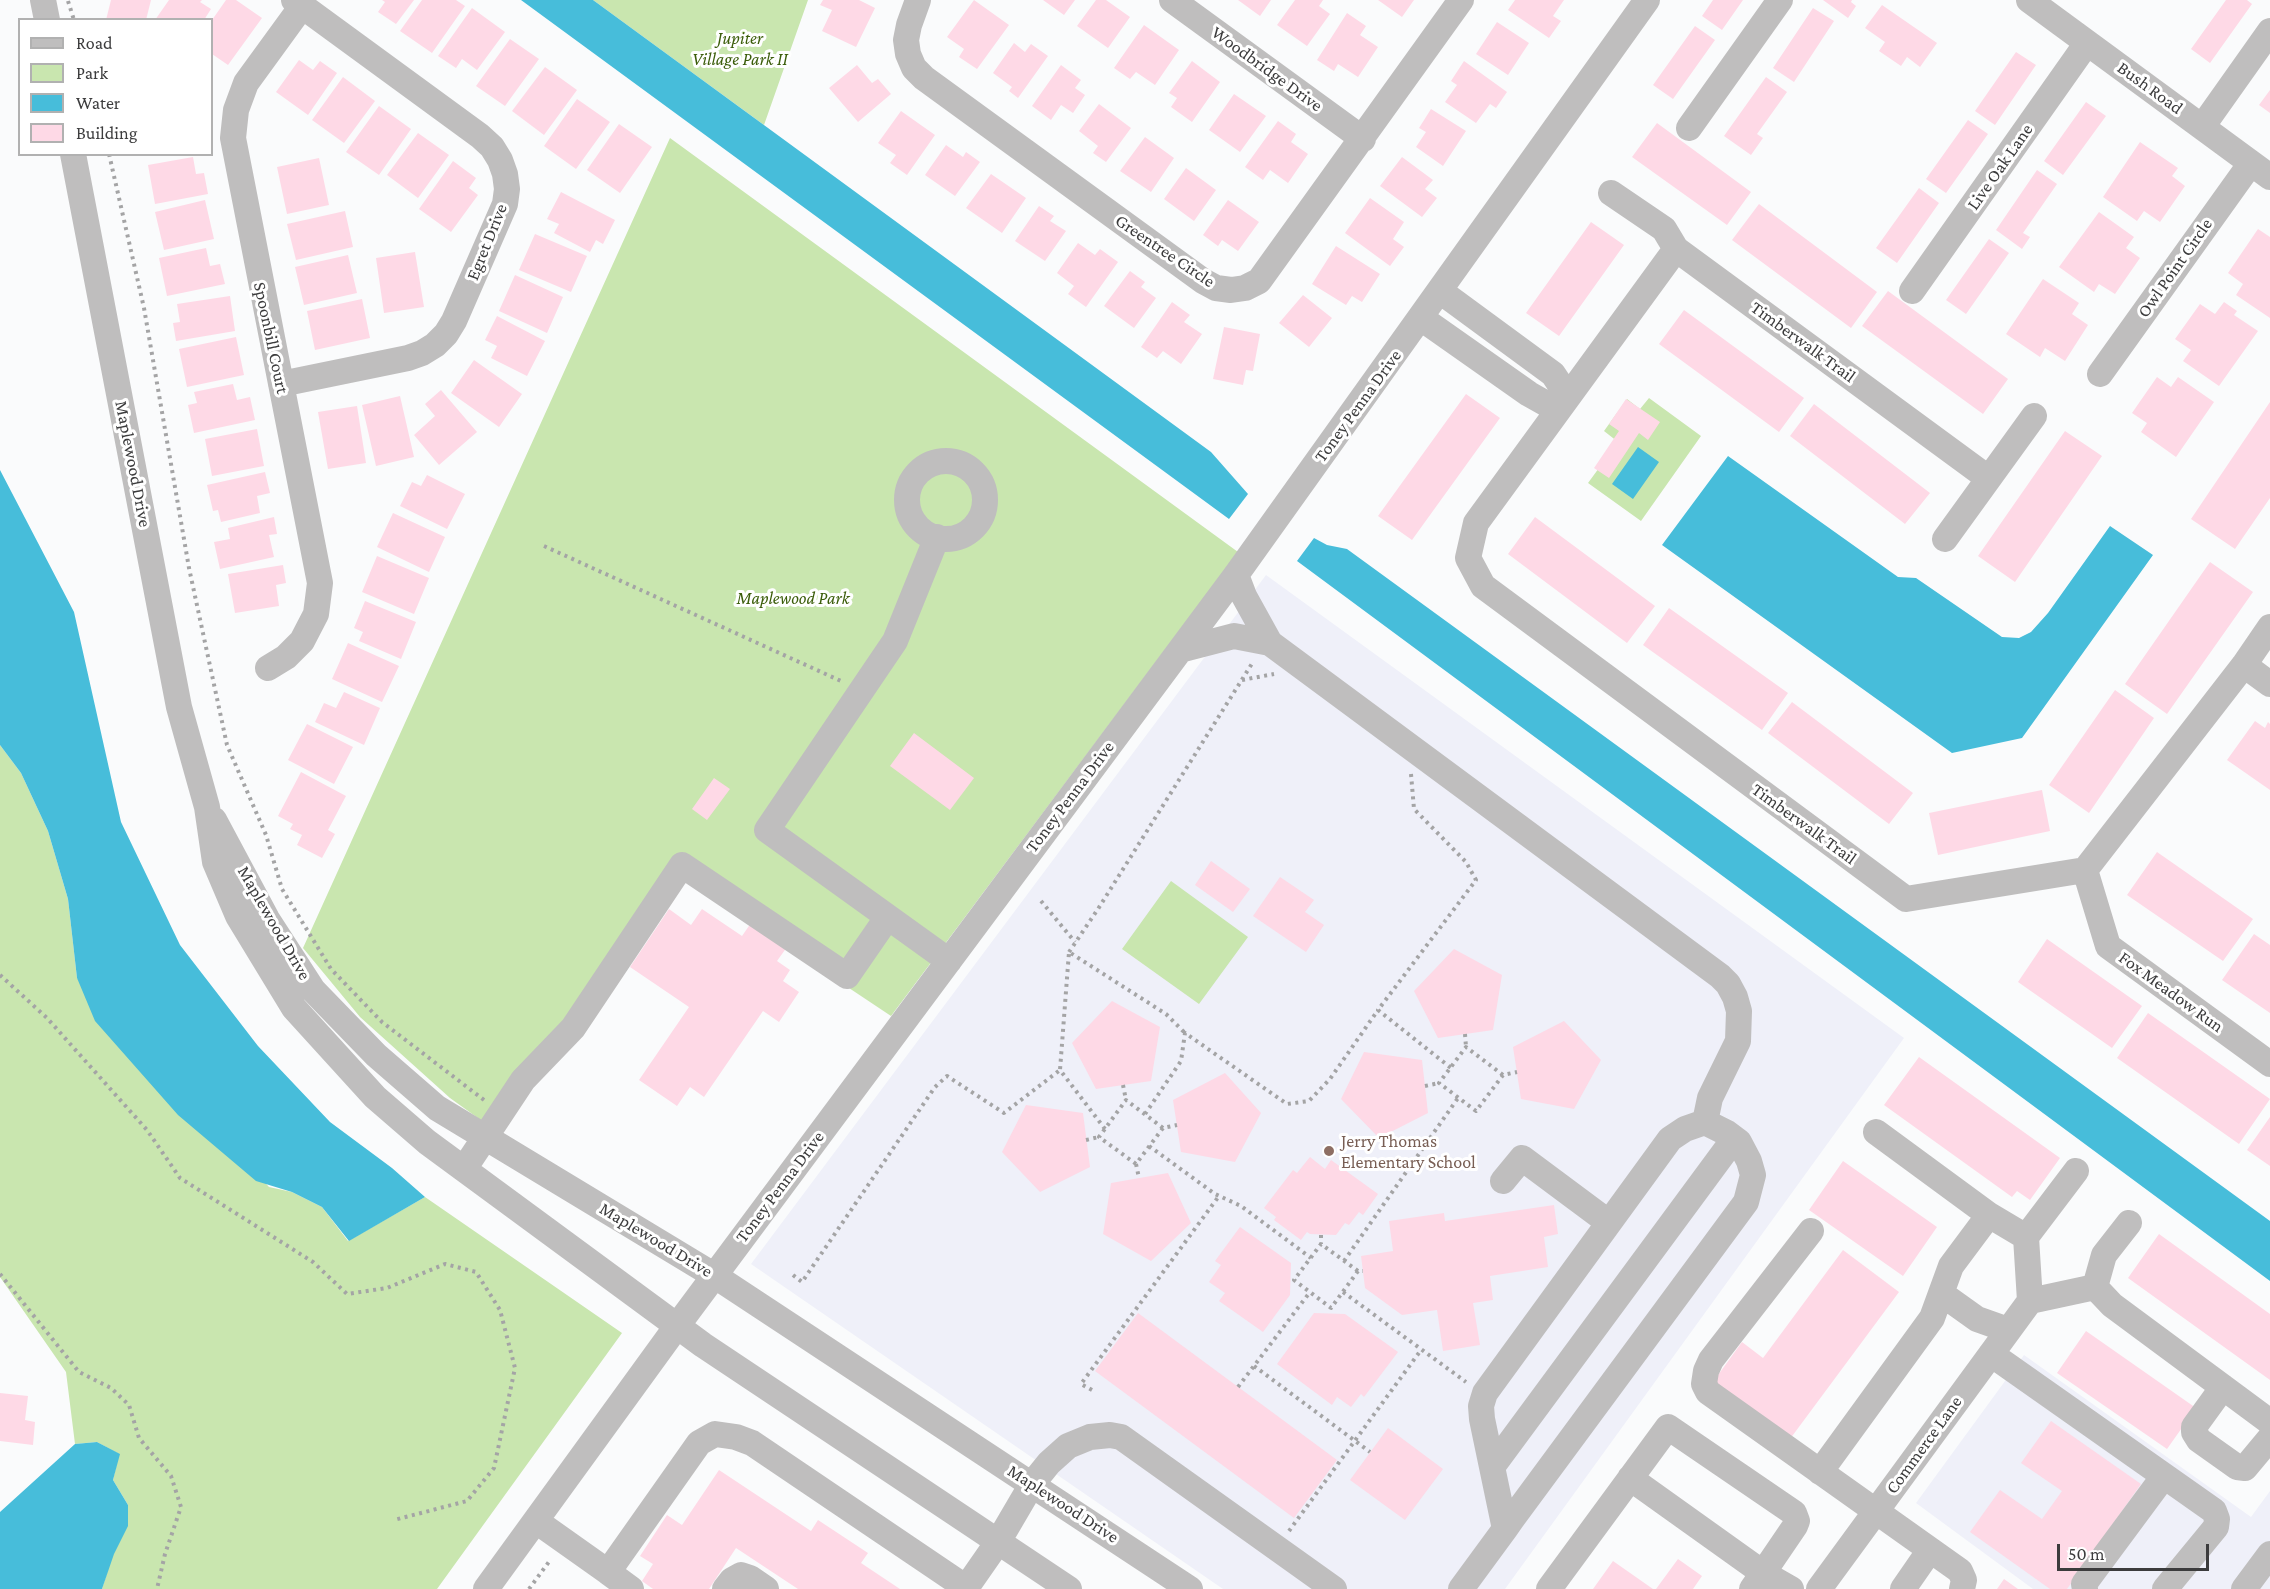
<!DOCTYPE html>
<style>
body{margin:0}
#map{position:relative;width:2270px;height:1589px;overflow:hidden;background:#fafbfc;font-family:"Crimson Pro",serif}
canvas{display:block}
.legend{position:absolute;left:18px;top:18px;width:195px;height:138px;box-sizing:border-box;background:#fff;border:2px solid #b1b1b1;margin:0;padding:8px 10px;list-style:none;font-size:18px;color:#3c3c3d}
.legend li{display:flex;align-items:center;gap:12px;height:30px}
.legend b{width:30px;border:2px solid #b1b1b1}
.scale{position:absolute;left:2057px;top:1544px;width:152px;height:27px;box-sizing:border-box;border:3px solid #3c3c3d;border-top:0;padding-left:8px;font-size:18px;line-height:21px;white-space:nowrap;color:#3c3c3d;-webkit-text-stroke:4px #fff;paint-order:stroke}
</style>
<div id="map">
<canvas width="2270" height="1589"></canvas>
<ul class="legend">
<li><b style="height:8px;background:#bfbebe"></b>Road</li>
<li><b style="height:16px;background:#c9e6af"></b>Park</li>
<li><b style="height:16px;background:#47bdda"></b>Water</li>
<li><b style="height:16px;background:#fed9e6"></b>Building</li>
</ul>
<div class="scale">50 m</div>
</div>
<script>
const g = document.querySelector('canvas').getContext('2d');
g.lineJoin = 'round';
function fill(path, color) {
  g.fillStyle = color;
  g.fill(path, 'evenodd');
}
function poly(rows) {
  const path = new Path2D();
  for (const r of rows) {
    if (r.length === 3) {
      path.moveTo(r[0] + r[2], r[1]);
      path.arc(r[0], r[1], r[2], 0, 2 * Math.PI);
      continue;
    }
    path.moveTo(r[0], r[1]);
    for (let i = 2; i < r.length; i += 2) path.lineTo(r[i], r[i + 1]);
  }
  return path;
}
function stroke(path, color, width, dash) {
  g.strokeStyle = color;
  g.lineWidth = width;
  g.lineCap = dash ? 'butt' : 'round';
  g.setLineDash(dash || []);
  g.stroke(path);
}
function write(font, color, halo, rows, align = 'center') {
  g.font = font + ' "Crimson Pro",serif';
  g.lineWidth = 6;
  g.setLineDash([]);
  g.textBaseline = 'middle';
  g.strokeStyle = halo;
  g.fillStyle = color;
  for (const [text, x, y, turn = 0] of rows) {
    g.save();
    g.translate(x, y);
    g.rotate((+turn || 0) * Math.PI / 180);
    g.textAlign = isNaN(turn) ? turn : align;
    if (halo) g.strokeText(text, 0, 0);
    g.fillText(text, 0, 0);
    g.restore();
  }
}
fill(poly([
 [1266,575,1904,1038,1505,1589,1223,1589,751,1264],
 [2024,1355,2251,1517,2270,1491,2270,1589,2033,1589,1916,1503]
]), '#eff0f9');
fill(poly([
 [593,0,808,0,764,125],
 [670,138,1238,552,891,1016,684,878,496,1131,450,1098,360,1017,303,948],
 [1649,398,1701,436,1641,521,1588,483,1618,442,1604,431,1627,399,1640,409],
 [0,745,21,773,48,831,68,899,77,978,269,1187,292,1192,322,1207,348,1241,425,1197,622,1333,437,1589,102,1589,128,1505,113,1480,119,1454,97,1442,75,1444,66,1372,0,1277],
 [1171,881,1248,937,1199,1004,1122,949]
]), '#c9e6af');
fill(poly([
 [521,0,593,0,1211,452,1248,494,1229,519],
 [1638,447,1659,462,1633,499,1612,484],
 [1728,456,1898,577,1916,578,2002,637,2019,638,2031,632,2048,613,2110,526,2153,555,2022,738,1952,753,1662,545],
 [0,470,74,612,121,822,180,945,258,1046,330,1122,392,1168,425,1197,349,1241,322,1207,292,1192,256,1181,178,1115,95,1021,77,978,68,899,48,831,21,773,0,745],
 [1314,538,1327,545,1347,549,2270,1221,2270,1281,1297,561],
 [97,1442,120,1454,113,1480,128,1505,128,1526,114,1554,102,1589,0,1589,0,1512,75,1444]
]), '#47bdda');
fill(poly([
 [111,0,151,0,146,20,106,20],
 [169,0,202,0,200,2,211,9,204,20,155,20],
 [226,0,236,0,262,18,228,65,212,54,212,20],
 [382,0,414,0,396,24,378,12,385,2],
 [422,0,456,0,465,6,432,53,400,31],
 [823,0,859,0,875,8,856,47,822,31,832,10,820,5],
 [974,0,1009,25,977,69,959,57,964,49,947,37],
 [1043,0,1075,0,1064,15],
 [1096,0,1106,0,1130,17,1108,48,1077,26],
 [1238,0,1271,0,1260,16],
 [1295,0,1323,0,1319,6,1330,14,1307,46,1277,25],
 [1378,0,1414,0,1402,17],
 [1515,0,1564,0,1553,16,1561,21,1549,38,1508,10],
 [1713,0,1743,0,1722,30,1702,16],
 [1823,0,1852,0,1851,2,1856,6,1848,18],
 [2226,0,2247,0,2252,4,2210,63,2191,49],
 [1882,5,1937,43,1920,67,1907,57,1901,66,1879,51,1885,42,1865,28],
 [472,8,505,32,477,70,462,59,456,68,438,56],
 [1813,8,1834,21,1794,82,1773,68],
 [1347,13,1366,26,1360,35,1378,47,1358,77,1338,64,1334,71,1317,60],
 [1497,22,1529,43,1508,75,1476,54],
 [1144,25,1179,50,1155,85,1136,72,1130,79,1114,68],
 [1695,26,1715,40,1673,99,1653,85],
 [510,39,539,59,505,106,476,86],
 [1014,43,1025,52,1031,44,1048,56,1018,98,1009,91,1012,87,993,73],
 [2016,52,2036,65,1995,125,1975,111],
 [299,60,313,70,320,61,337,73,308,115,276,92],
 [1192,61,1220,82,1192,122,1171,107,1177,98,1169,93],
 [1464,61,1507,92,1496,108,1490,104,1476,123,1445,102,1457,85,1451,81],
 [857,65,872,83,878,79,891,94,858,122,829,88],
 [1061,65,1081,80,1075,88,1085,95,1073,113,1061,105,1051,120,1032,106],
 [545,67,577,90,544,135,512,111],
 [343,77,375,101,344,143,312,120],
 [1766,77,1787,92,1757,134,1763,138,1751,155,1724,136],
 [2270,90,2270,113,2259,105],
 [1234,94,1266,116,1240,152,1209,130],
 [577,99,610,122,576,169,544,146],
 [2086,102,2106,116,2063,175,2044,161],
 [1099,104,1131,128,1106,162,1093,153,1098,146,1079,131],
 [379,106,411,129,379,175,346,152],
 [1431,109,1466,131,1443,166,1416,147,1426,132,1419,128],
 [901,111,935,135,907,175,890,163,896,155,878,143],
 [1968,120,1988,134,1946,193,1926,179],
 [1278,121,1296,134,1291,142,1308,154,1288,183,1270,170,1263,180,1245,167],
 [1657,123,1751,192,1727,225,1632,157],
 [619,124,652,147,620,193,587,170],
 [418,133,449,155,418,198,387,175],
 [1145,137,1174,158,1151,192,1120,171],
 [2140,142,2178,168,2172,176,2185,186,2160,222,2144,211,2137,221,2103,197],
 [946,145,963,157,966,152,980,162,955,196,925,175],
 [193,157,196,174,204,173,208,194,155,204,148,165],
 [1402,157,1433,180,1425,189,1437,198,1422,217,1380,186],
 [319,158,329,205,287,214,277,167],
 [453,161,476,178,469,188,478,195,451,232,419,209],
 [1186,168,1216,190,1194,221,1164,199],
 [2037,170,2057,184,2023,233,2030,237,2022,249,1996,230],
 [991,174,1026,198,1002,233,966,208],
 [1919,188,1939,203,1897,263,1876,248],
 [561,192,615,220,603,244,596,240,590,252,554,233,559,224,547,219],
 [1370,198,1404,222,1393,239,1404,247,1390,266,1345,233],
 [205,200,214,239,164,250,155,212],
 [1228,200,1259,222,1238,251,1222,240,1218,246,1203,235],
 [1759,204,1877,292,1851,328,1732,240],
 [1039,206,1054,216,1050,221,1066,231,1045,261,1015,241],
 [345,211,353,247,296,260,287,224],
 [2099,212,2134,237,2126,248,2140,258,2115,294,2099,284,2094,292,2059,267],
 [1591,222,1624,245,1559,336,1526,313],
 [2258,229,2270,237,2270,318,2236,295,2243,284,2228,273],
 [535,234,587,256,571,292,519,270],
 [1989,239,2009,253,1966,314,1946,300],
 [1078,243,1095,255,1100,249,1118,262,1086,307,1068,294,1074,286,1057,273],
 [1336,246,1380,274,1362,302,1352,296,1346,305,1312,284],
 [206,248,210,266,220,264,225,284,167,296,159,258],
 [415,252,424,307,384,313,376,258],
 [348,255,357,293,304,305,295,267],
 [1130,271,1145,282,1141,287,1156,298,1134,328,1104,306],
 [515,275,563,297,547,333,499,311],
 [2043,279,2079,303,2072,314,2088,325,2065,361,2045,348,2040,357,2006,334],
 [1888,291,2008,379,1983,414,1862,326],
 [1303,295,1332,318,1309,347,1279,323],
 [230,296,235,331,176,341,173,323,180,322,177,304],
 [362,299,370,338,315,350,307,311],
 [1172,302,1190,315,1184,322,1202,334,1181,364,1163,351,1157,358,1141,347],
 [2224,302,2237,311,2234,315,2258,331,2219,386,2183,361,2191,350,2175,339,2200,304,2215,314],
 [1684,310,1804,398,1779,432,1659,344],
 [497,316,545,341,527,376,491,358,497,346,485,340],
 [1224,327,1260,334,1253,371,1246,370,1243,385,1213,379],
 [236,337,244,375,187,387,179,349],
 [474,360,522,394,499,427,451,393],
 [2157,377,2171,387,2178,377,2214,402,2176,457,2141,432,2147,423,2132,413],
 [233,384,237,400,250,397,255,420,194,433,188,405,197,403,194,392],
 [441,390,477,432,439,465,414,435,435,416,425,404],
 [1466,394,1500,418,1412,540,1378,516],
 [400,396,414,457,376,466,362,405],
 [1626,399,1660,422,1648,440,1639,433,1609,478,1594,468,1619,431,1609,424],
 [2270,402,2270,498,2235,549,2191,519],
 [1814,404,1930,493,1905,524,1790,436],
 [357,406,366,463,328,469,318,412],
 [257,429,264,466,212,476,205,439],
 [2065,431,2102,456,2015,582,1978,556],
 [265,472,270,493,257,496,260,513,221,522,218,510,213,511,207,485],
 [427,475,465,494,447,529,400,506,412,482,421,486],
 [393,513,445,537,429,572,377,547],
 [274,517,277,534,269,535,274,557,220,569,214,542,230,539,228,528],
 [1535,517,1655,606,1627,643,1508,554],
 [377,556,429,578,414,614,362,592],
 [2210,562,2253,592,2167,714,2125,684],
 [283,565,286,583,276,585,279,606,235,613,228,574],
 [365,601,416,622,401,659,359,641,363,632,354,628],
 [1669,608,1788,693,1762,730,1643,645],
 [348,643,399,666,382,702,332,679],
 [2115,690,2154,718,2089,813,2049,785],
 [344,692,380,708,364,745,315,722,324,703,336,708],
 [1792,702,1913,793,1889,824,1768,733],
 [2255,721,2265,728,2268,722,2270,724,2270,790,2227,760],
 [307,724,353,747,334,784,288,760],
 [914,733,974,778,950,810,890,766],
 [301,772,346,796,328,830,335,834,322,858,297,845,302,835,290,829,293,824,278,816],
 [714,778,730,789,707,820,692,809],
 [2042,790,2050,831,1938,855,1929,813],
 [2157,852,2253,919,2223,961,2127,895],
 [1211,861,1250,889,1233,912,1195,885],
 [1280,877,1314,900,1305,912,1324,925,1306,952,1253,916],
 [669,909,691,925,702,909,742,936,751,923,787,947,777,961,790,970,783,981,799,992,779,1022,763,1011,704,1097,690,1087,677,1106,639,1080,689,1007,630,967],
 [2254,934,2270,945,2270,1013,2222,980],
 [2047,939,2142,1006,2112,1048,2018,982],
 [1454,949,1502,975,1493,1030,1438,1038,1414,991],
 [1112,1001,1160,1027,1151,1081,1096,1089,1072,1043],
 [2148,1013,2270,1099,2239,1144,2117,1058],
 [1564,1021,1601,1060,1574,1109,1521,1099,1513,1047],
 [1364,1052,1422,1060,1428,1113,1379,1138,1341,1099],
 [1919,1057,2060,1158,2030,1200,2017,1191,2012,1197,1884,1105],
 [1225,1073,1261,1113,1235,1162,1181,1152,1173,1100],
 [1026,1105,1083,1113,1090,1167,1040,1192,1002,1152],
 [2270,1117,2270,1166,2247,1150],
 [1310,1157,1325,1169,1331,1160,1378,1194,1363,1215,1359,1212,1349,1225,1345,1223,1336,1235,1310,1234,1307,1232,1301,1240,1274,1220,1276,1217,1264,1208,1293,1170,1297,1173],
 [1843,1161,1937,1227,1903,1276,1809,1210],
 [1168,1173,1191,1223,1151,1261,1103,1234,1111,1183],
 [1554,1205,1558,1234,1544,1237,1548,1267,1490,1276,1493,1300,1473,1303,1480,1345,1443,1351,1437,1310,1402,1315,1365,1288,1361,1256,1393,1251,1389,1221,1444,1213,1445,1221],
 [1240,1227,1291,1263,1290,1295,1263,1332,1219,1301,1225,1293,1209,1282,1221,1265,1215,1261],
 [2159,1234,2270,1314,2270,1380,2128,1278],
 [1843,1250,1899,1292,1790,1439,1713,1382,1742,1342,1763,1358],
 [1138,1313,1337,1460,1294,1518,1095,1371],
 [1314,1313,1345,1314,1398,1352,1364,1397,1361,1394,1351,1407,1337,1397,1332,1405,1277,1364],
 [2086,1331,2196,1408,2167,1449,2057,1373],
 [0,1393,28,1396,25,1420,35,1422,33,1445,0,1441],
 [2051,1421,2141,1484,2067,1589,2050,1589,1970,1532,2000,1490,2042,1519,2062,1491,2021,1463],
 [1388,1428,1443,1469,1405,1520,1350,1480],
 [719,1470,811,1531,818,1520,868,1553,861,1563,900,1589,798,1589,736,1548,709,1589,653,1589,642,1581,653,1564,640,1556,667,1515,682,1525],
 [1678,1559,1702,1576,1693,1589,1656,1589],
 [1613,1561,1653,1589,1593,1589],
 [2004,1579,2018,1589,1997,1589]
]), '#fed9e6');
stroke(poly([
 [68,1,74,20],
 [109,154,144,308,189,568,227,745,266,835,282,889,331,969,382,1022,484,1100],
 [544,546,841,681],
 [1242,680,1274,674],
 [1411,774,1414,809,1466,862,1476,880,1378,1010,1451,1068],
 [1041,901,1075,942],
 [1069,952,1098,909,1253,662],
 [0,975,47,1018,147,1130,180,1178,313,1262,347,1294,387,1288,445,1264,476,1272,500,1310,515,1368,494,1468,467,1501,394,1520],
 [1465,1034,1466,1047],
 [1503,1075,1466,1047,1439,1083,1476,1111,1503,1075,1517,1072],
 [1123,1085,1126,1100],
 [1425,1086,1439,1083],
 [1145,1114,1181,1061,1185,1033,1287,1104,1309,1101,1330,1079,1378,1010],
 [1163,1128,1126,1100,1099,1137,1136,1164,1163,1128,1177,1125],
 [1105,1129,1060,1070,1069,952,1166,1014,1185,1033],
 [1086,1140,1099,1137],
 [1149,1146,1215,1194,1241,1206,1311,1258],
 [1136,1164,1139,1178],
 [1321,1235,1321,1244],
 [1344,1261,1458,1098],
 [1358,1271,1331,1308,1294,1280,1321,1244,1358,1271,1363,1271],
 [0,1274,79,1372,111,1388,129,1405,139,1438,171,1476,181,1507,165,1554,157,1589],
 [793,1275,802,1282,935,1087,947,1076,1004,1113,1060,1070],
 [1343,1292,1466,1382],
 [1254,1366,1370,1452],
 [1238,1387,1310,1292],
 [1092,1390,1081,1384,1219,1196],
 [1289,1531,1421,1350],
 [529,1589,551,1559]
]), '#a4a4a5', 4, [3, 4.5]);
stroke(poly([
 [43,0,47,20],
 [918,0,909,25,906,40,908,54,914,68,924,78,1203,281,1216,288,1231,290,1245,288,1259,281,1461,0],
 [1172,0,1363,139],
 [2029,0,2270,177],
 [2202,127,2270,31],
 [1689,128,1780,0],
 [73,154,179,707,207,807,215,862,238,916,294,1008,375,1097,427,1142,703,1345,1069,1589],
 [1611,193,1664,229,1676,249,1988,478],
 [1676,249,1476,523,1468,558,1483,586,1906,899,2085,870,2244,665,2270,627],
 [1912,291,2087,43],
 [1421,318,1529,394,1545,403,1561,404,1561,386,1553,374,1440,291],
 [2100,374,2251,163],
 [281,384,408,358,422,353,435,345,446,334,454,321,505,204,507,189,505,174,500,160,492,147,480,136,294,0],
 [946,500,39],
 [937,537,895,641,767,830,949,961],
 [1945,539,2034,416],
 [1236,575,1244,596,1270,643,1720,976,1728,984,1735,997,1739,1011,1738,1041,1710,1098,1705,1122],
 [1180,650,1234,636,1270,643],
 [2244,665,2270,684],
 [268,668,286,657,302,641,316,614,320,583,233,138,236,110,246,83,302,6],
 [214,820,267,919,313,990,376,1055,437,1108,715,1276,1190,1589],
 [2085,870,2108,946,2270,1064],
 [464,1169,523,1080,573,1028,682,865,847,976,887,918],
 [1503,1181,1522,1158,1608,1222],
 [1989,1215,2026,1237,2076,1171],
 [1811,1231,1711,1360,1706,1371,1704,1384,1708,1392,1960,1571,1964,1580,1962,1589],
 [2026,1237,2030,1301],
 [2095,1287,2112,1305,2270,1422],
 [1942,1294,1977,1319,2008,1330],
 [2030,1301,2095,1287,2104,1255,2129,1223],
 [1991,1354,2214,1511,2217,1519,2216,1527,2165,1589],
 [2223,1387,2194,1427,2194,1432,2199,1440,2237,1467,2245,1468,2270,1438],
 [1492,1467,1734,1139],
 [1820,1472,1932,1318,1951,1266,1989,1215,1876,1132],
 [1630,1478,1763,1573,1752,1589],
 [536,1521,608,1572,699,1443,715,1434,736,1437,752,1443,968,1589],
 [608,1572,631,1589],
 [966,1588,998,1542,1032,1484,1049,1463,1068,1446,1090,1437,1110,1435,1121,1437,1334,1589],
 [486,1589,677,1326,1236,575,1647,0],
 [725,1589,732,1580,741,1575,750,1578,766,1589],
 [1461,1589,1505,1529,1512,1519,1746,1202,1753,1175,1749,1161,1739,1142,1727,1133,1705,1122,1685,1129,1670,1139,1485,1393,1481,1406,1482,1419,1505,1529],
 [1549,1589,1668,1427,1794,1513,1797,1521,1795,1526,1763,1573,1791,1589],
 [1819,1589,2030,1301],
 [1903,1589,1930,1550],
 [2085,1589,2084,1584,2164,1476],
 [2244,1589,2270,1554]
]), '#bfbebe', 26);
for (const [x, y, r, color] of [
 [1329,1151,6,"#8d6e63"]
]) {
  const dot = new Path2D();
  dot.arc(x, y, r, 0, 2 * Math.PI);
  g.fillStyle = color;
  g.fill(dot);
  stroke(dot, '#fff', 2);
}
write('italic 18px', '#3b5d0a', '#fff', [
 ["Jupiter",740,38],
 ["Village Park II",740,59],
 ["Maplewood Park",793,598]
]);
write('18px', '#3c3c3d', '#fff', [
 ["Woodbridge Drive",1267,69,36],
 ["Bush Road",2150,88,36],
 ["Live Oak Lane",2000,167,-55],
 ["Egret Drive",487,242,-68],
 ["Greentree Circle",1165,251,34],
 ["Owl Point Circle",2175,268,-55],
 ["Spoonbill Court",271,338,78],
 ["Timberwalk Trail",1803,342,36],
 ["Toney Penna Drive",1358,406,-54],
 ["Maplewood Drive",133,464,79],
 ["Toney Penna Drive",1070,797,-53],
 ["Timberwalk Trail",1804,824,36],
 ["Maplewood Drive",274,923,60],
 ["Fox Meadow Run",2171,992,36],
 ["Toney Penna Drive",780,1187,-53],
 ["Maplewood Drive",656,1240,31],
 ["Commerce Lane",1924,1445,-54],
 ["Maplewood Drive",1063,1504,33]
]);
write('18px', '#785e54', '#fff', [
 ["Jerry Thomas",1341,1141],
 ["Elementary School",1341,1162]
], 'left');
</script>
